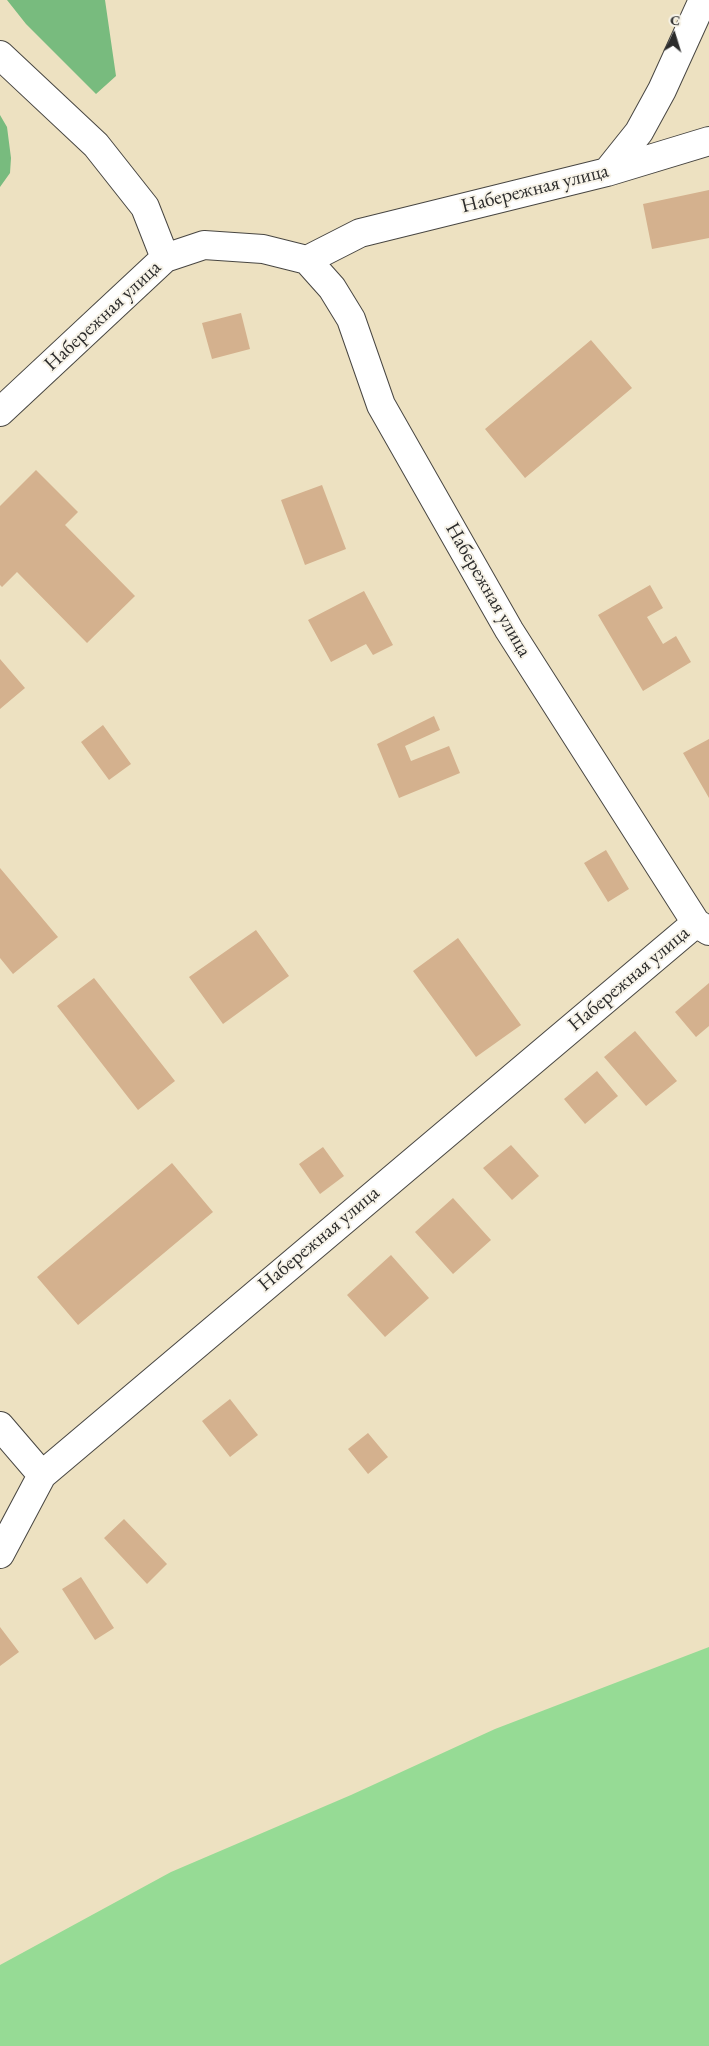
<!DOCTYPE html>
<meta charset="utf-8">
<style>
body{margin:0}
#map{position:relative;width:709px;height:2046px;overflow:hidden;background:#ede1c1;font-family:"EB Garamond",serif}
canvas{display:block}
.north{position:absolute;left:649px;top:10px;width:50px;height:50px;-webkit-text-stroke:4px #f7f3e8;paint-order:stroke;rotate:5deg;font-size:14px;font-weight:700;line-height:20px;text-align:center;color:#2b2b2b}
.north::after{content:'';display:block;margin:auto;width:18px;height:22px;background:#2b2b2b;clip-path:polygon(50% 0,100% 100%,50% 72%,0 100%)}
</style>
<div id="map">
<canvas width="709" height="2046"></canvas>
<div class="north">С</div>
</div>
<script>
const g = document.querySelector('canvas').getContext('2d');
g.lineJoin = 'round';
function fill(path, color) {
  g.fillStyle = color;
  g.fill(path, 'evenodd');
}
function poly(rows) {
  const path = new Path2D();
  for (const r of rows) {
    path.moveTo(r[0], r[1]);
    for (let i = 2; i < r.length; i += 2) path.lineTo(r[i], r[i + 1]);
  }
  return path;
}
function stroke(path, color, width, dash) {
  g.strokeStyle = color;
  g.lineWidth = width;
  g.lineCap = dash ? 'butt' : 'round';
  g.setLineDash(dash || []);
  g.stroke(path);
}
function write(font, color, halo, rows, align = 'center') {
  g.font = font + ' "EB Garamond",serif';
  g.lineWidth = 4;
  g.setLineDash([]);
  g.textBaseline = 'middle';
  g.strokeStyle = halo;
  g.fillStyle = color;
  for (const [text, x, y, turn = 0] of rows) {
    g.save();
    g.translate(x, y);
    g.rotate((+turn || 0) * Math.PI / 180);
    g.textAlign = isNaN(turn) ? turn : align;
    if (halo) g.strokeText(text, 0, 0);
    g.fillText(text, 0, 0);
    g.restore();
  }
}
fill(poly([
 [709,1647,709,2046,0,2046,0,1965,171,1872,351,1795,495,1729]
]), '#96db95');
fill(poly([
 [7,0,105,0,116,76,96,94,26,24],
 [0,115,7,127,11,158,10,173,0,187]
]), '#78bb7e');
fill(poly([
 [709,190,709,238,652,249,643,204],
 [241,313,250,349,212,359,202,323],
 [591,340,632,388,525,478,485,429],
 [36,470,78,512,65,525,135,596,87,643,17,572,2,587,0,585,0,506],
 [322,485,346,549,305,565,281,500],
 [650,585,663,608,647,617,663,644,676,636,691,662,643,691,598,615],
 [364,591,393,645,373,655,366,644,331,662,308,620],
 [0,659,25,688,0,709],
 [434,716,440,730,405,746,411,761,449,746,460,773,399,798,377,744],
 [103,725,131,764,109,780,81,742],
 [709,739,709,798,683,753],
 [606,850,629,889,608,902,584,863],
 [0,868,58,937,13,974,0,958],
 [256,930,289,976,223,1024,189,977],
 [458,938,521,1025,476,1057,413,971],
 [94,978,175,1081,138,1110,57,1006],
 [709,983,709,1026,696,1037,675,1012],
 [635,1031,677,1081,646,1106,604,1057],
 [597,1071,618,1096,585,1124,564,1099],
 [511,1145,539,1176,512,1200,483,1168],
 [323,1147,344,1176,320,1194,299,1164],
 [172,1163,213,1212,78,1325,37,1277],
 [453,1198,491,1240,453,1274,415,1232],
 [391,1255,429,1298,385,1337,347,1295],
 [230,1399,258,1435,230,1457,202,1421],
 [368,1433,388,1457,368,1474,348,1449],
 [124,1519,167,1564,147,1584,104,1538],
 [81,1577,114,1628,95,1640,62,1589],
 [0,1627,19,1652,0,1666]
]), '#d4b18e');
const minor = poly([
 [0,55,96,145,145,207,165,258],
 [607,172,639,132,662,90,703,0],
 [307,260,360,233,607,172,709,141],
 [0,412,165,258,204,245,263,249,307,260,332,288,351,319,381,405,509,630,696,923,709,931],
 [0,1426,42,1475],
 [0,1554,42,1475,696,923]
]);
stroke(minor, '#484642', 30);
stroke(minor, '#fff', 28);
write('20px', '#2b2b2b', '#f7f3e8', [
 ["Набережная улица",535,189,-14],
 ["Набережная улица",103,316,-43],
 ["Набережная улица",488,590,60],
 ["Набережная улица",629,979,-40],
 ["Набережная улица",319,1239,-40]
]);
</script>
